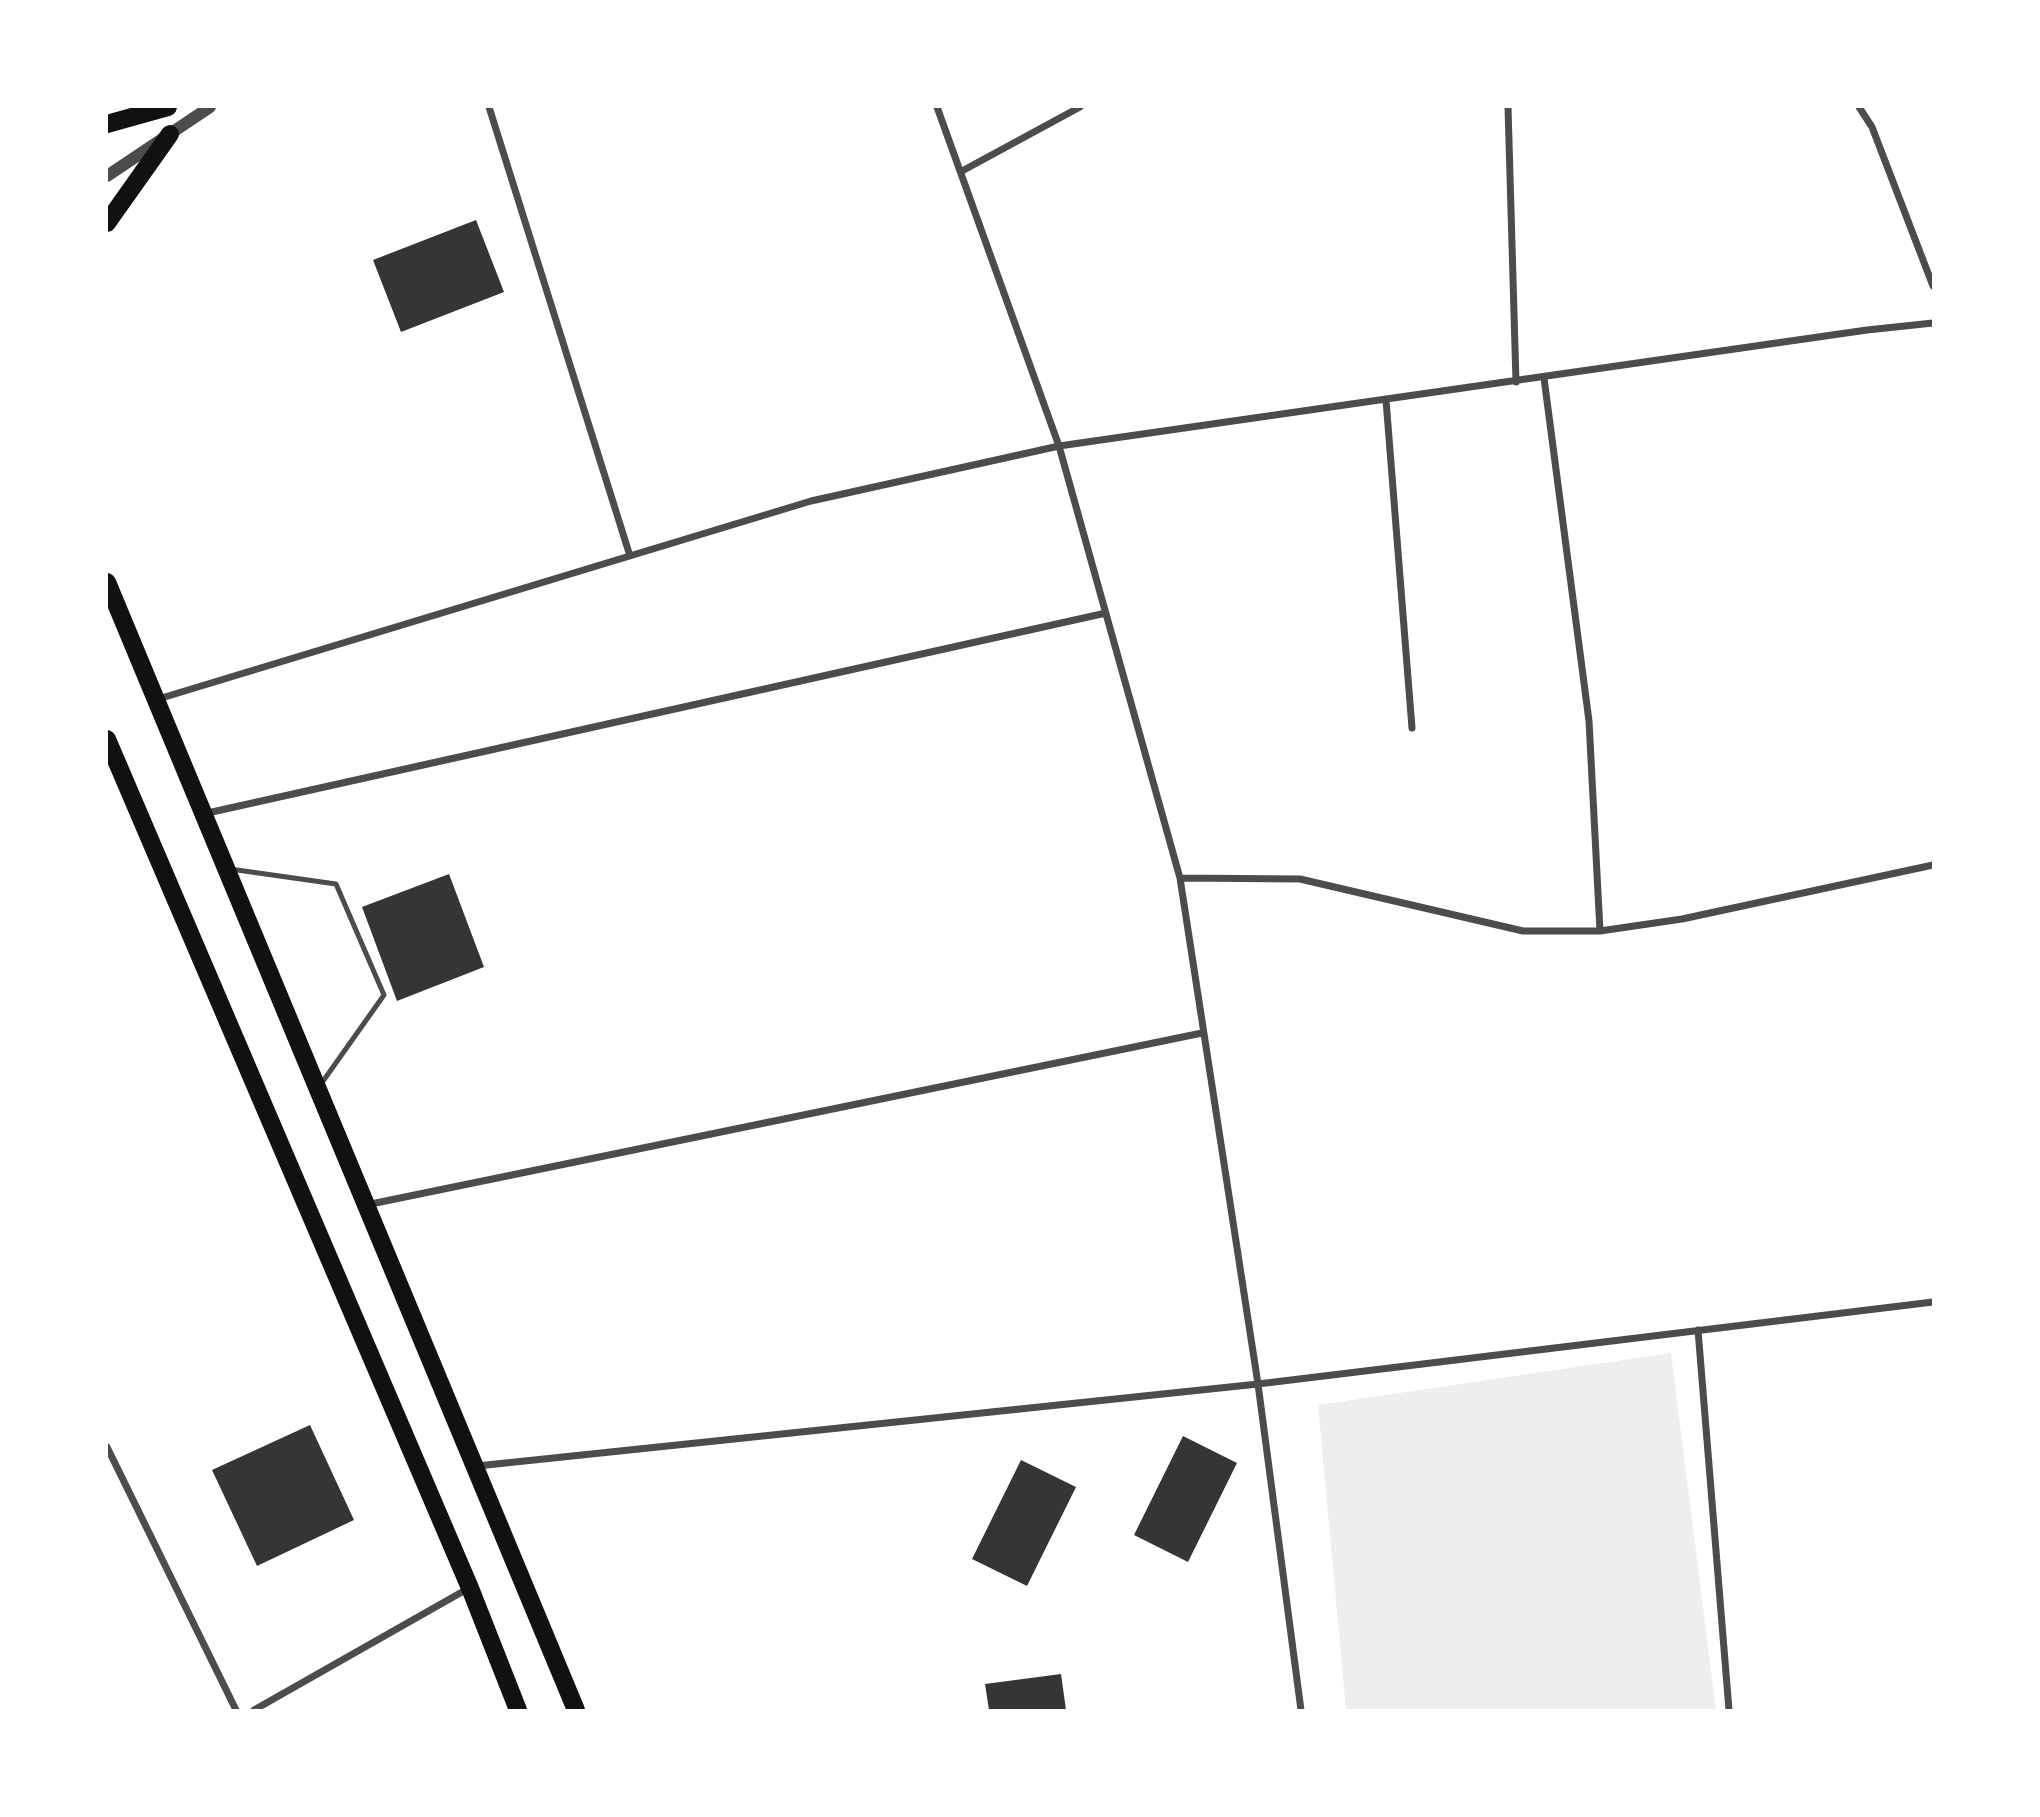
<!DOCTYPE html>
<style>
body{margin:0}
#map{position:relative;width:2040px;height:1817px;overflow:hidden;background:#fff;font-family:Lato,sans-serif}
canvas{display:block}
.frame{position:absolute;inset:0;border:108px solid #fff;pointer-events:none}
</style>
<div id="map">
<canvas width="2040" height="1817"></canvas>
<div class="frame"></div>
</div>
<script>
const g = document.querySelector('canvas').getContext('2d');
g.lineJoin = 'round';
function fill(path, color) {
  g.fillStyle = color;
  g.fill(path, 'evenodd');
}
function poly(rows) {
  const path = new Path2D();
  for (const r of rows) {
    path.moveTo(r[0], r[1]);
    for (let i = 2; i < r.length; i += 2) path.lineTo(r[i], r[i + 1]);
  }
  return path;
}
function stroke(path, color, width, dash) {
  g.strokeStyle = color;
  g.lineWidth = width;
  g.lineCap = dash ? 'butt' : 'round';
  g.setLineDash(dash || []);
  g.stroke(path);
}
fill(poly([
 [1671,1353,1716,1710,1346,1710,1318,1405]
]), '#eee');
fill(poly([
 [476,220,504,292,401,332,373,260],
 [449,874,484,967,397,1001,362,907],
 [310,1425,354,1520,257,1566,212,1470],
 [1183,1436,1237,1463,1188,1562,1134,1535],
 [1021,1460,1076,1487,1027,1586,972,1559],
 [1061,1674,1066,1710,989,1710,985,1684]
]), '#353535');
stroke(poly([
 [230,869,336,884,384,995,321,1084]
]), '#4c4c4c', 5);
stroke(poly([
 [489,107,630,556],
 [937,107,1059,446,1180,878,1258,1384,1301,1710],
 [1508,107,1516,382],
 [1859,107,1872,127,1933,286],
 [962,171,1080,107],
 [1544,378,1589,721,1600,931],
 [1386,400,1412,728],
 [155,700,811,501,1059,446,1867,330,1933,323],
 [203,814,1106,613],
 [1180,878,1300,879,1523,931,1600,931,1682,919,1933,865],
 [366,1205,1202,1033],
 [1698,1330,1729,1710],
 [107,1447,236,1710],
 [477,1466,1258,1384,1933,1302],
 [254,1710,469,1588]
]), '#4c4c4c', 7);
stroke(poly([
 [107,176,210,107]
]), '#4c4c4c', 12);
stroke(poly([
 [107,124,168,107],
 [107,223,170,134],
 [107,582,576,1710],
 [107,739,470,1588,518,1710]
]), '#111', 18);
</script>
